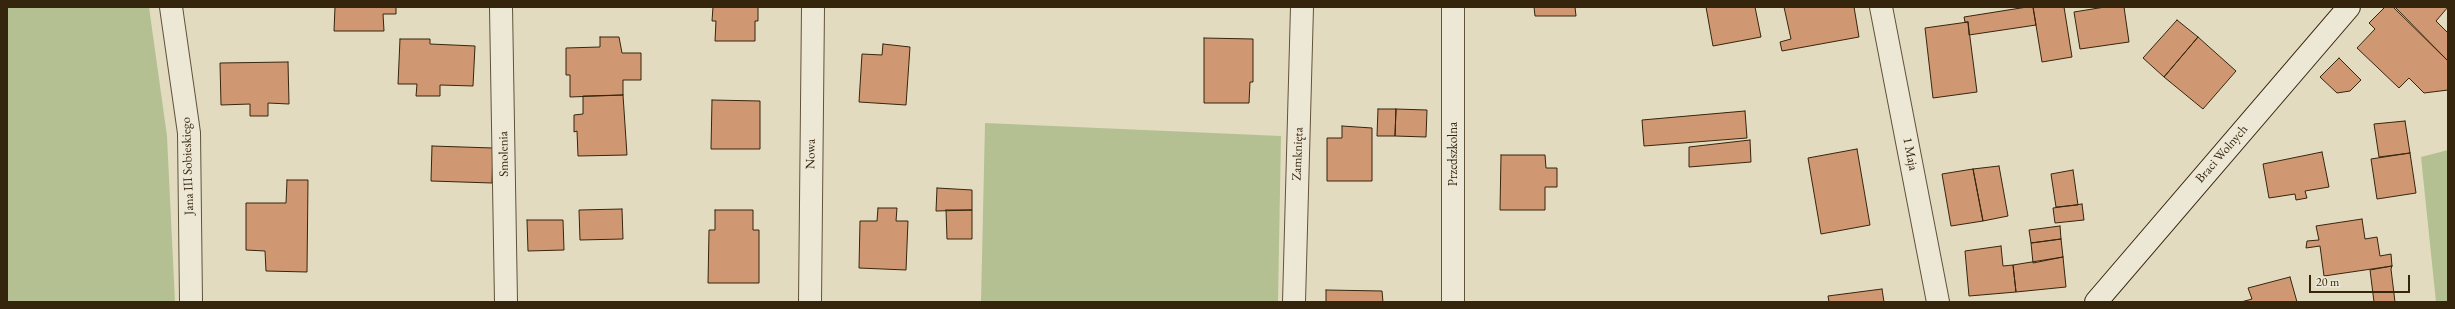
<!DOCTYPE html>
<meta charset="utf-8">
<style>
body{margin:0}
#map{position:relative;width:2455px;height:309px;overflow:hidden;background:#e3dbc0;font-family:"EB Garamond",serif}
canvas{display:block}
.frame{position:absolute;inset:0;border:8px solid #36250d;pointer-events:none}
.scale{position:absolute;left:2309px;top:275px;width:101px;height:18px;box-sizing:border-box;border:2px solid #36250d;border-top:0;padding-left:5px;font-size:12px;line-height:14px;white-space:nowrap;color:#36250d;-webkit-text-stroke:3px #ede8d6;paint-order:stroke}
</style>
<div id="map">
<canvas width="2455" height="309"></canvas>
<div class="frame"></div>
<div class="scale">20 m</div>
</div>
<script>
const g = document.querySelector('canvas').getContext('2d');
g.lineJoin = 'round';
function fill(path, color) {
  g.fillStyle = color;
  g.fill(path, 'evenodd');
}
function poly(rows) {
  const path = new Path2D();
  for (const r of rows) {
    path.moveTo(r[0], r[1]);
    for (let i = 2; i < r.length; i += 2) path.lineTo(r[i], r[i + 1]);
  }
  return path;
}
function stroke(path, color, width, dash) {
  g.strokeStyle = color;
  g.lineWidth = width;
  g.lineCap = dash ? 'butt' : 'round';
  g.setLineDash(dash || []);
  g.stroke(path);
}
function write(font, color, halo, rows, align = 'center') {
  g.font = font + ' "EB Garamond",serif';
  g.lineWidth = 3.5;
  g.setLineDash([]);
  g.textBaseline = 'middle';
  g.strokeStyle = halo;
  g.fillStyle = color;
  for (const [text, x, y, turn = 0] of rows) {
    g.save();
    g.translate(x, y);
    g.rotate((+turn || 0) * Math.PI / 180);
    g.textAlign = isNaN(turn) ? turn : align;
    if (halo) g.strokeText(text, 0, 0);
    g.fillText(text, 0, 0);
    g.restore();
  }
}
fill(poly([
 [7,7,149,7,167,136,175,302,7,302],
 [985,123,1281,136,1278,302,981,302],
 [2448,150,2448,302,2436,302,2421,157]
]), '#b5c092');
const building = poly([
 [335,7,396,7,396,14,383,14,384,31,334,31,335,7],
 [713,7,758,7,758,21,755,21,755,41,715,41,716,21,712,21,713,7],
 [1534,7,1575,7,1576,16,1535,16,1534,7],
 [1706,7,1755,7,1761,37,1713,46,1706,7],
 [1784,7,1854,7,1859,37,1782,51,1780,42,1791,39,1784,7],
 [2027,7,2033,7,2036,25,1969,35,1968,22,1965,22,1964,17,2027,7],
 [2033,7,2064,7,2072,57,2042,62,2033,7],
 [2105,7,2124,7,2129,42,2080,49,2074,12,2105,7],
 [2385,7,2393,7,2448,61,2448,90,2424,93,2409,78,2399,88,2357,48,2375,29,2369,23,2385,7],
 [2395,7,2448,7,2436,21,2448,33,2448,61,2395,7],
 [2177,20,2198,37,2164,77,2143,58,2177,20],
 [1968,22,1977,92,1933,98,1925,28,1968,22],
 [600,37,619,37,622,53,641,53,641,80,623,80,623,95,570,97,570,75,566,75,566,48,600,47,600,37],
 [2198,37,2236,71,2203,109,2164,77,2198,37],
 [1204,38,1253,39,1253,82,1250,82,1249,103,1204,103,1204,38],
 [400,39,430,39,430,44,475,46,473,86,440,85,440,96,416,96,417,84,398,84,400,39],
 [883,44,910,47,906,105,859,102,862,54,882,55,883,44],
 [2339,58,2361,80,2350,91,2337,93,2320,77,2339,58],
 [288,62,289,104,268,103,268,116,250,116,250,104,221,105,220,63,288,62],
 [623,95,627,155,578,156,577,131,574,132,574,115,583,114,583,96,623,95],
 [712,100,760,101,760,149,711,149,712,100],
 [1378,109,1396,109,1395,136,1377,136,1378,109],
 [1396,109,1427,110,1426,137,1395,136,1396,109],
 [1745,111,1747,138,1644,146,1642,120,1745,111],
 [2405,121,2410,153,2379,157,2374,124,2405,121],
 [1342,126,1372,128,1372,181,1327,181,1327,138,1342,138,1342,126],
 [1750,140,1751,162,1689,167,1689,147,1750,140],
 [432,146,493,148,492,183,431,181,432,146],
 [1857,149,1870,225,1821,234,1808,158,1857,149],
 [2322,152,2329,187,2305,191,2307,198,2296,200,2295,194,2269,198,2263,164,2322,152],
 [2410,153,2416,193,2377,199,2371,159,2410,153],
 [1501,155,1545,155,1546,168,1557,168,1557,187,1545,187,1545,210,1500,210,1501,155],
 [1999,166,2008,216,1983,221,1973,169,1999,166],
 [1973,169,1983,221,1951,226,1942,174,1973,169],
 [2073,170,2078,205,2056,207,2051,174,2073,170],
 [287,180,308,180,307,272,266,271,265,251,246,250,246,203,286,203,287,180],
 [937,188,972,190,972,210,936,211,937,188],
 [2082,204,2084,220,2055,223,2053,208,2082,204],
 [878,208,897,208,896,221,908,221,906,270,859,268,860,221,877,221,878,208],
 [622,209,623,239,580,240,579,210,622,209],
 [715,210,753,210,753,230,759,230,759,283,708,283,709,230,715,230,715,210],
 [946,210,972,210,972,239,947,239,946,210],
 [2362,219,2365,239,2377,237,2380,256,2391,254,2392,266,2324,276,2320,246,2306,248,2307,241,2319,240,2316,226,2362,219],
 [527,220,563,220,564,250,528,251,527,220],
 [2060,226,2061,239,2031,243,2029,230,2060,226],
 [2061,239,2063,257,2033,263,2031,243,2061,239],
 [2001,246,2003,266,2013,265,2016,292,1969,296,1965,251,2001,246],
 [2063,257,2066,287,2016,292,2013,265,2063,257],
 [2392,266,2391,269,2395,302,2374,302,2370,270,2392,266],
 [2290,277,2297,302,2241,302,2252,299,2248,288,2290,277],
 [1882,289,1884,302,1829,302,1828,296,1882,289],
 [1326,290,1382,291,1383,302,1326,302,1326,290]
]);
fill(building, '#cf9772');
stroke(building, '#36250d', 1);
const street = poly([
 [171,7,189,133,191,302],
 [501,7,506,302],
 [1881,7,1938,302],
 [810,302,813,7],
 [1294,302,1302,7],
 [1453,302,1453,7]
]);
const secondary = poly([
 [2096,302,2349,7]
]);
stroke(street, '#61523a', 24);
stroke(secondary, '#36250d', 24);
stroke(street, '#ede8d6', 22);
stroke(secondary, '#ede8d6', 22);
write('13px', '#36250d', '#ede8d6', [
 ["Smolenia",504,154,-91],
 ["Nowa",811,154,-89],
 ["Zamknięta",1298,154,-88],
 ["Przedszkolna",1453,154,-90],
 ["1 Maja",1910,154,79],
 ["Braci Wolnych",2222,154,-49],
 ["Jana III Sobieskiego",188,166,-92]
]);
</script>
